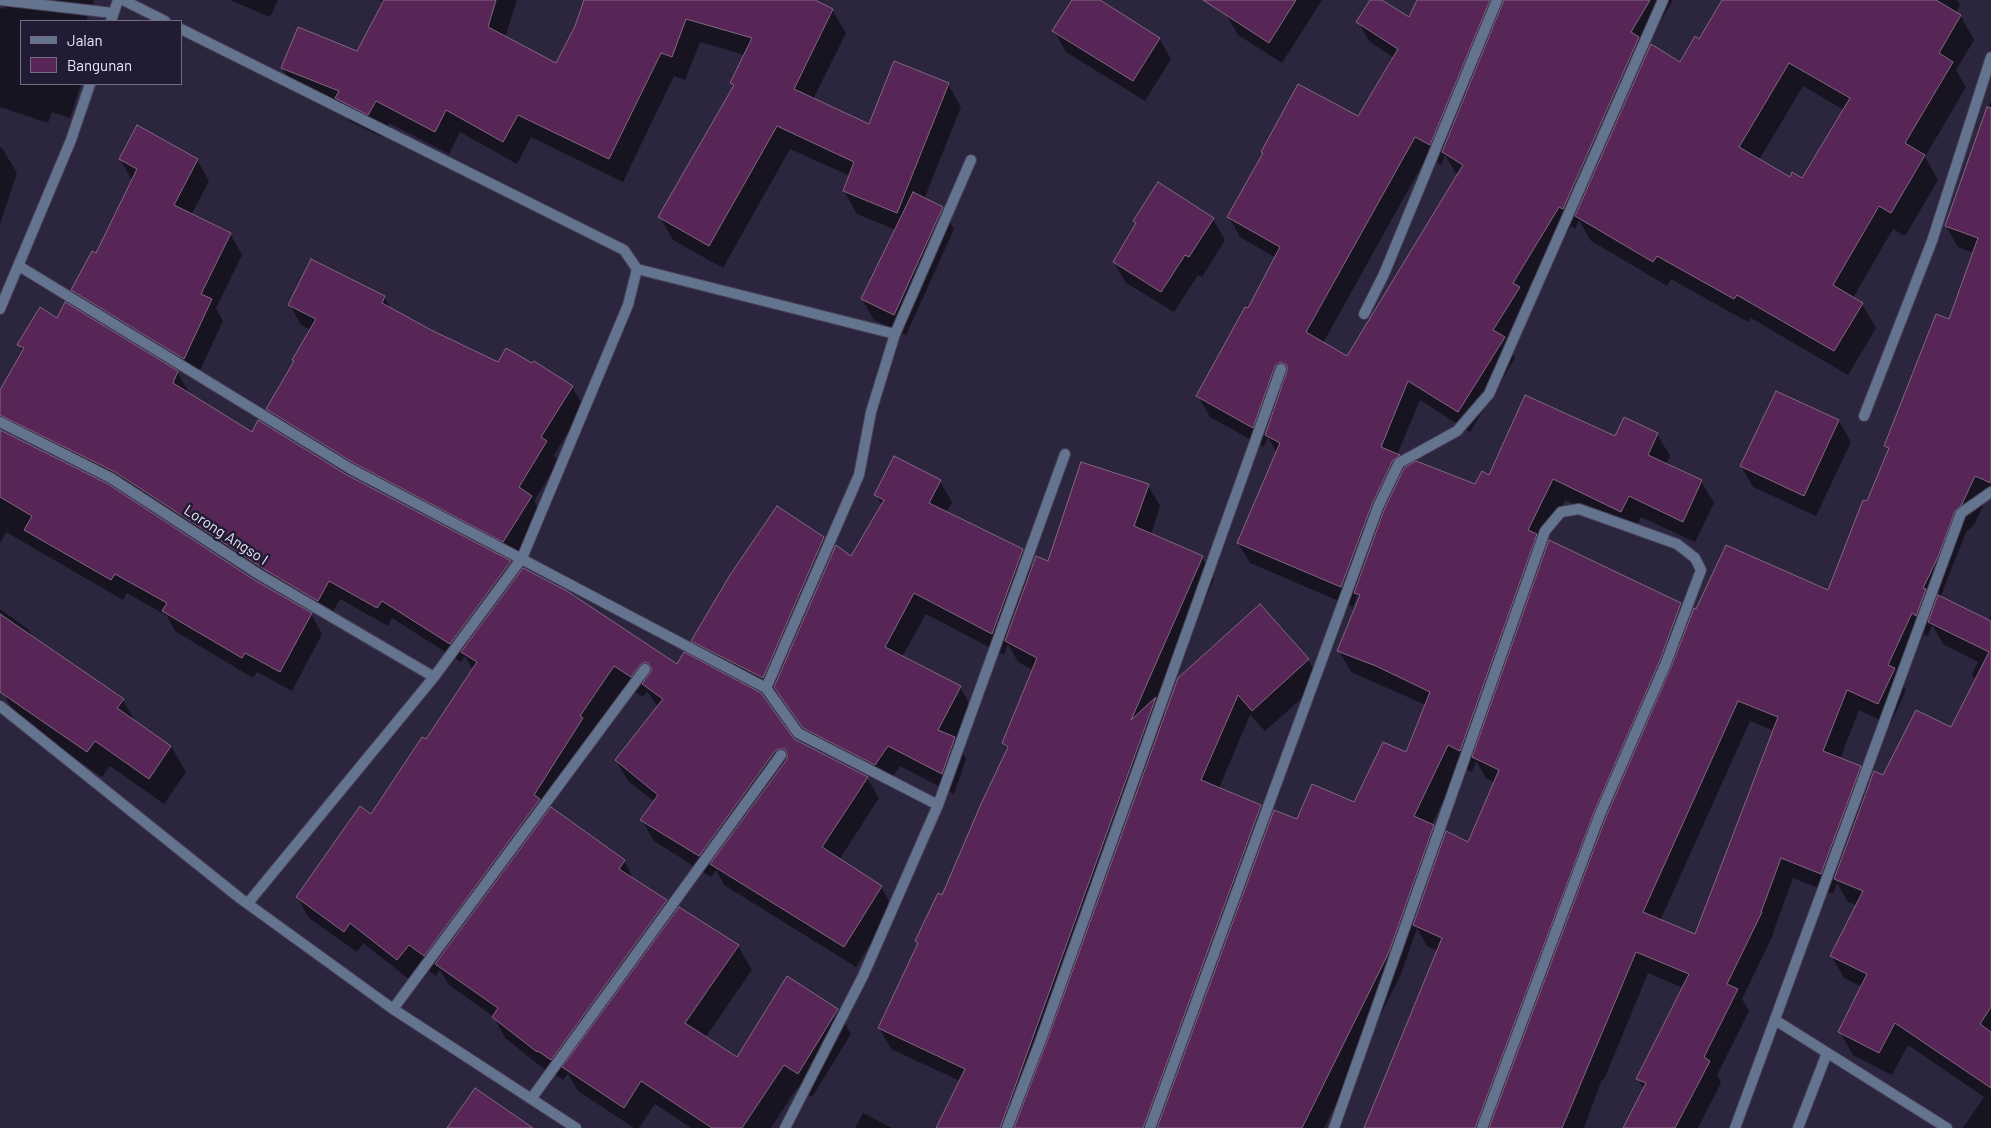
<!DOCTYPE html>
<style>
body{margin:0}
#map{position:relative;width:1991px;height:1128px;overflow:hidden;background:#2c253e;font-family:Barlow,sans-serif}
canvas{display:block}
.legend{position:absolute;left:20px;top:20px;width:162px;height:65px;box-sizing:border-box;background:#221b34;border:1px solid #736d83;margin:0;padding:6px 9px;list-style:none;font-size:15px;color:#ece9fa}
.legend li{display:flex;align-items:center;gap:10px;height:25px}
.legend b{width:25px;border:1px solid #736d83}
</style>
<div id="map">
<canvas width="1991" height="1128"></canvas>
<ul class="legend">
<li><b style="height:6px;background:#64738e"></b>Jalan</li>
<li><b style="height:14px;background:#582656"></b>Bangunan</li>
</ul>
</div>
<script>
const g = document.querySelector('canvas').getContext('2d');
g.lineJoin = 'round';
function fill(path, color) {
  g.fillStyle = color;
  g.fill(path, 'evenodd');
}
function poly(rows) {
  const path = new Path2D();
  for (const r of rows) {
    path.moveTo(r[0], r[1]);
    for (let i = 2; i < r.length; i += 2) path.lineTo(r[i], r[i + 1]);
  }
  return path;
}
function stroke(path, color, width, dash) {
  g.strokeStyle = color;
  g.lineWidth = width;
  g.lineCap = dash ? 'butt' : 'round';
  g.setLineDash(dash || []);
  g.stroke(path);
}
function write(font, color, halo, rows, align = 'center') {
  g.font = font + ' Barlow,sans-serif';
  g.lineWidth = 5;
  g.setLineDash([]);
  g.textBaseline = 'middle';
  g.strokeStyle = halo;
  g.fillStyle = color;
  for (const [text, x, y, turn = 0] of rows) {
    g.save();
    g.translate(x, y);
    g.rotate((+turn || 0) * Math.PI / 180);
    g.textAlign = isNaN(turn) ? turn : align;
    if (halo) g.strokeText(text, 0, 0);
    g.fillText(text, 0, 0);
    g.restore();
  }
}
fill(poly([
 [1,0,94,0,86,21,21,21,21,84,81,84,70,118,52,112,48,123,0,107,0,8,6,9],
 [230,0,278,0,270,17],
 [379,0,517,0,505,37,556,65,576,26,585,0,812,0,832,10,846,33,813,99,870,126,948,84,961,107,924,199,942,208,954,229,906,335,874,320,862,299,896,230,857,214,844,191,850,176,790,149,723,268,673,240,660,217,734,88,731,83,745,55,700,42,685,80,674,76,623,182,531,137,517,164,460,132,449,154,389,123,382,137,349,121,343,110,296,91,282,68,357,53,384,2],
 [1073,0,1098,0,1159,38,1171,59,1145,101,1066,52,1054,31],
 [1235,0,1322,0,1282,63,1238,35,1226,14],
 [1372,0,1380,0,1410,19,1418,0,1673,0,1644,49,1648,55,1681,63,1699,40,1723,0,1957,0,1960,5,1956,13,1960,15,1974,40,1956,70,1966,87,1925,157,1938,180,1905,236,1893,229,1853,298,1862,304,1876,328,1848,375,1751,318,1748,322,1671,279,1667,286,1590,240,1579,220,1575,229,1571,226,1526,300,1508,345,1515,358,1470,432,1420,400,1397,455,1406,468,1476,486,1489,476,1616,438,1625,419,1657,434,1670,456,1666,465,1701,481,1714,503,1695,542,1641,517,1634,533,1565,500,1543,546,1546,553,1681,603,1691,621,1828,592,1889,451,1886,446,1950,320,1974,253,1958,247,1946,226,1991,100,1991,498,1987,497,1974,525,1966,532,1940,598,1988,621,1991,616,1991,1128,1963,1128,1984,1097,1908,1045,1892,1075,1853,1055,1840,1032,1862,987,1844,978,1831,955,1857,905,1848,902,1837,883,1833,894,1793,878,1773,933,1773,935,1742,999,1749,1011,1717,1075,1721,1083,1698,1128,1625,1128,1644,1090,1638,1079,1683,988,1648,973,1604,1080,1602,1079,1584,1128,1365,1128,1438,951,1427,946,1417,928,1401,974,1324,1128,937,1128,960,1081,891,1049,879,1028,918,945,916,941,942,897,1007,751,1003,743,1033,670,1018,662,1008,644,1004,655,926,614,902,657,960,687,972,708,956,740,966,759,954,794,900,766,888,785,816,749,778,691,775,699,704,662,692,641,823,538,833,555,852,557,882,505,876,495,940,481,952,502,946,513,1022,550,1032,568,1048,563,1148,485,1160,506,1151,535,1202,557,1214,579,1159,705,1165,716,1260,605,1308,660,1321,681,1265,731,1250,715,1219,788,1261,806,1271,823,1297,821,1355,803,1406,754,1426,705,1351,672,1339,651,1360,600,1357,595,1353,607,1250,563,1238,543,1277,453,1268,437,1264,447,1210,417,1198,396,1248,310,1276,258,1240,237,1229,217,1359,118,1394,58,1370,42,1358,22],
 [1803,86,1844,110,1803,180,1790,179,1759,160],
 [1445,155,1455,172,1459,175,1348,358,1323,343,1427,156,1441,165],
 [1932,625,1943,644,1978,662,1972,674,1976,681,1951,729,1870,784,1860,767,1840,759,1859,710,1890,725,1906,690,1902,682,1924,634,1928,636],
 [1750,721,1774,731,1696,936,1660,921],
 [1476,761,1486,778,1495,783,1469,843,1443,844,1431,826,1460,766,1472,772],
 [0,147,2,148,17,173,0,224],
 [120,159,197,160,209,181,191,215,230,234,242,255,216,308,223,321,196,379,85,311,73,290,97,254,132,180],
 [1213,219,1225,240,1202,277,1198,275,1174,312,1126,283,1114,262,1137,225,1135,222],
 [384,297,391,309,431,332,498,364,572,387,584,407,554,455,558,462,534,501,543,517,515,561,279,429,267,409,295,362,311,330,301,325,290,305],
 [57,319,177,372,188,391,187,393,252,433,347,476,510,562,518,576,677,666,794,740,867,778,879,798,839,860,881,887,893,908,856,967,724,885,716,870,711,877,654,841,642,820,655,802,628,781,616,760,658,707,647,691,643,697,626,686,550,808,624,861,634,880,666,901,675,915,738,946,752,970,705,1038,737,1059,837,1010,851,1034,812,1097,797,1088,771,1128,691,1128,655,1104,639,1128,634,1128,578,1091,568,1074,563,1080,550,1071,549,1073,505,1038,494,1017,449,985,440,970,436,976,421,965,410,980,363,943,357,952,309,918,297,897,371,815,426,741,473,670,465,656,461,662,392,618,388,626,340,599,329,619,127,491,18,436,0,404,0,393,23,352,19,345],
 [1776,392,1839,421,1851,442,1816,516,1753,487,1741,466],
 [0,431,311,614,322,634,292,691,257,672,253,678,175,631,167,616,127,593,123,600,6,532,0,543],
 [0,609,28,629,34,639,123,700,135,722,171,746,186,772,164,804,110,766,102,777,17,719,0,686],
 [863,1113,892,1128,855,1128]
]), '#0007');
const building = poly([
 [384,0,496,0,488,27,556,63,575,26,584,0,815,0,833,9,794,89,869,124,894,61,949,83,897,213,843,191,854,162,777,126,709,246,658,217,734,85,730,83,752,38,686,19,672,57,661,53,609,159,518,115,503,142,446,110,435,132,376,101,368,115,335,98,339,91,281,68,298,27,357,51,384,0],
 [1072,0,1100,0,1160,38,1133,81,1052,31,1072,0],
 [1203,0,1296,0,1269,43,1203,0],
 [1370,0,1382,0,1409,17,1417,0,1490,0,1430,145,1415,137,1306,332,1347,356,1463,165,1442,152,1504,0,1650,0,1631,32,1639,37,1563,209,1559,207,1513,283,1520,287,1493,330,1505,337,1458,412,1408,381,1381,447,1400,455,1393,460,1372,504,1341,587,1237,543,1280,443,1265,435,1287,371,1287,365,1280,362,1275,366,1253,428,1196,396,1245,307,1248,308,1280,247,1227,217,1263,153,1261,152,1298,84,1358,116,1398,49,1356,22,1370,0],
 [1722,0,1936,0,1961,15,1939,53,1953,62,1905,143,1925,155,1891,213,1879,206,1833,285,1863,303,1834,351,1737,295,1734,299,1657,256,1653,262,1575,216,1651,44,1680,62,1695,36,1699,39,1722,0],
 [1789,63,1850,98,1802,178,1792,172,1790,177,1739,147,1789,63],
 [1987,107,1991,108,1991,483,1975,476,1962,504,1955,511,1938,557,1923,588,1926,589,1916,616,1912,613,1888,665,1895,668,1878,704,1847,690,1823,751,1861,766,1821,874,1781,858,1761,912,1762,912,1727,984,1738,989,1704,1057,1710,1061,1675,1128,1623,1128,1646,1083,1636,1079,1689,974,1636,952,1562,1128,1489,1128,1606,817,1672,665,1694,608,1696,609,1726,545,1828,590,1863,500,1867,501,1889,448,1884,446,1936,314,1949,319,1978,238,1945,226,1987,107],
 [1738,701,1778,717,1695,934,1643,912,1738,701],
 [137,125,198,159,174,205,231,233,201,294,212,299,184,359,71,290,92,251,96,253,137,169,119,159,137,125],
 [1158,182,1214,218,1189,257,1185,255,1161,292,1113,262,1136,223,1133,221,1158,182],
 [913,192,943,207,894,315,861,299,913,192],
 [311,259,385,296,382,303,431,330,498,362,506,348,532,363,534,361,573,386,541,437,547,441,519,487,532,496,503,542,354,463,266,409,294,361,292,360,316,319,288,305,311,259],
 [65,302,178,371,173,383,252,432,258,420,347,475,511,561,450,644,382,601,377,608,329,581,318,601,264,569,115,472,0,415,0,390,24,348,17,345,40,307,57,318,65,302],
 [1776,391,1839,420,1804,496,1740,466,1776,391],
 [1525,395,1615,436,1624,417,1658,433,1648,455,1702,480,1683,522,1629,496,1621,512,1553,479,1528,530,1537,534,1460,751,1448,745,1414,816,1434,825,1389,952,1302,1128,1157,1128,1274,810,1297,819,1312,784,1354,802,1383,742,1406,752,1430,692,1376,666,1337,651,1360,595,1354,593,1384,510,1404,468,1416,461,1475,484,1482,471,1489,475,1525,395],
 [0,430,108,484,256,581,312,613,280,672,245,653,242,658,162,611,167,603,115,574,111,580,24,530,32,516,0,497,0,430],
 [894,456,941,480,929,503,1023,549,992,634,914,593,885,647,961,686,938,730,955,737,942,774,888,746,875,765,803,728,774,687,836,545,851,556,884,500,874,495,894,456],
 [1081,462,1149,484,1134,526,1203,556,1131,720,1156,697,1000,1128,936,1128,965,1069,878,1028,918,943,915,941,938,893,942,895,981,804,1008,747,1002,743,1037,658,1005,641,1036,556,1048,561,1081,462],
 [777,506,824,537,763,678,691,641,730,575,777,506],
 [1549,540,1681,603,1660,660,1594,812,1475,1128,1364,1128,1442,938,1413,925,1446,831,1468,842,1499,770,1472,757,1549,540],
 [523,568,567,591,677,664,684,652,761,693,794,739,868,777,822,847,882,886,844,947,710,864,787,759,787,753,785,749,779,749,775,751,699,856,640,820,658,795,615,760,663,699,642,684,652,670,649,664,645,662,640,665,631,677,614,666,580,716,583,718,534,795,540,799,424,956,409,945,397,960,350,923,344,932,296,897,360,806,371,814,422,737,426,739,477,662,461,652,523,568],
 [1938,595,1991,621,1991,1007,1980,1024,1991,1032,1991,1088,1895,1023,1879,1053,1838,1032,1867,974,1830,956,1863,891,1834,879,1874,771,1883,775,1916,710,1951,727,1989,652,1928,622,1938,595],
 [1260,604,1309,659,1252,711,1238,695,1201,780,1261,805,1143,1128,1014,1128,1046,1044,1178,678,1260,604],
 [0,614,124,699,117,708,171,746,149,779,95,741,87,752,0,692,0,614],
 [551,807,625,860,619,869,667,900,551,1060,538,1051,537,1052,492,1017,498,1008,435,964,551,807],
 [679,907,739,945,685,1023,737,1057,787,976,838,1009,798,1074,784,1065,742,1128,712,1128,641,1081,624,1108,562,1067,679,907],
 [475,1088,533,1128,447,1128,475,1088]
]);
fill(building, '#582656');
stroke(building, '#81687f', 1);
const lane = poly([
 [0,0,113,13]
]);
const street = poly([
 [123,0,165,21],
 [111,21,118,0],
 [181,29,624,250,637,269,628,305,522,558,434,677,248,903],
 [19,266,351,469,766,688,798,733,938,805],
 [637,269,895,334,871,412,859,475,766,688],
 [0,309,71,140,90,84],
 [1364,314,1384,274,1497,0],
 [895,334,971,160],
 [1864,416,1932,241,1991,57],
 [0,422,111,478,260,575,434,677],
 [0,706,241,899,393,1009,576,1128],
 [393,1009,645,669],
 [1775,1020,1947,1128],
 [531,1099,781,755],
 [785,1128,863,976,938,805,1065,454],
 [1007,1128,1040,1042,1281,369],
 [1150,1128,1378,507,1399,463,1457,431,1489,394,1663,0],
 [1334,1128,1545,531,1561,512,1579,509,1677,544,1695,558,1701,570,1666,663,1600,814,1482,1128],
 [1735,1128,1961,513,1991,492],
 [1798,1128,1827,1053]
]);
stroke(lane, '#474058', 12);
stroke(street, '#474058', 12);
stroke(lane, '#64738e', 10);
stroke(street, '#64738e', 10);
write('15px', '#ece9fa', '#221b34', [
 ["Lorong Angso I",226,535,33]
]);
</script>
